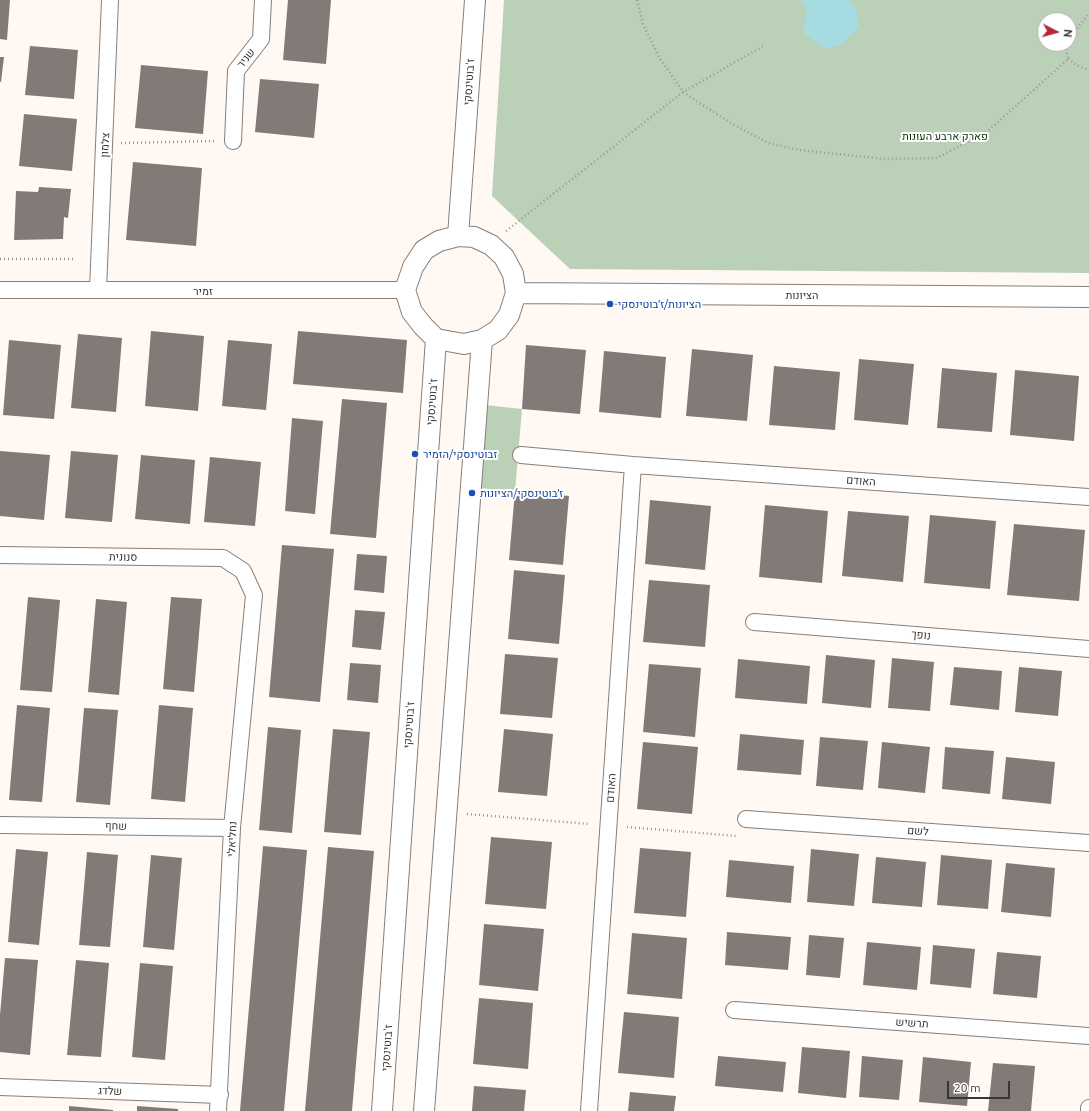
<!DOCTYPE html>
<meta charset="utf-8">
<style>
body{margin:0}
#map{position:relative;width:1089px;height:1111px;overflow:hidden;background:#fff8f3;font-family:Ubuntu,sans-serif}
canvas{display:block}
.north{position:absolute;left:1037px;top:12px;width:40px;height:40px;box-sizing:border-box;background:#fff;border:1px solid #afafae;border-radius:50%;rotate:96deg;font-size:11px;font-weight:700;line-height:16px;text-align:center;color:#383634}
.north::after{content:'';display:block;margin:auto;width:14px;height:18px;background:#b7253f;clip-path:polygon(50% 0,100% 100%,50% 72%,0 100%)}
.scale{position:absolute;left:947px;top:1081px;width:63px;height:18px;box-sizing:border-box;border:2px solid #383634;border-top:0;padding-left:5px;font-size:12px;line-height:14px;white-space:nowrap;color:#383634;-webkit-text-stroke:3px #fff;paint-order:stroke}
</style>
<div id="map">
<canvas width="1089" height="1111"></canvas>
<div class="north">N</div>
<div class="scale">20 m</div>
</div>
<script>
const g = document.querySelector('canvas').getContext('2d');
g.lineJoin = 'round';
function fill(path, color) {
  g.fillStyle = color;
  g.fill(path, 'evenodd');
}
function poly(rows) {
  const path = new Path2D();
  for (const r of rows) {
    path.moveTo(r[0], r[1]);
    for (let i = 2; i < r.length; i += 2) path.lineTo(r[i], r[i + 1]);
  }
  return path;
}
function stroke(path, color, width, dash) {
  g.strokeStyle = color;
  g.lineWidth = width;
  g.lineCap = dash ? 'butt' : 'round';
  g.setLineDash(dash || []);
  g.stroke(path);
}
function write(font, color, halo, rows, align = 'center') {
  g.font = font + ' Ubuntu,Heebo,sans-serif';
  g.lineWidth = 4;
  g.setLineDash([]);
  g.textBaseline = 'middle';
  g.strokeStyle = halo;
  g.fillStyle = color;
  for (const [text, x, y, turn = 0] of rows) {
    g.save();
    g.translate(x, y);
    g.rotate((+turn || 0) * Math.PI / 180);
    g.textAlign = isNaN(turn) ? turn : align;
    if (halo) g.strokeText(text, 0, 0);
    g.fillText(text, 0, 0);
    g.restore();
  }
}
fill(poly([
 [504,0,1089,0,1089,273,570,269,492,196],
 [1045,20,1069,20,1069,44,1045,44],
 [485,405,522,409,515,491,479,488]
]), '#bad0b7');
fill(poly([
 [801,0,848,0,855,6,860,23,854,33,840,45,824,49,803,32,807,8]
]), '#a5dbe1');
fill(poly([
 [0,0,10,0,7,40,0,39],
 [288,0,331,0,326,64,283,60],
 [30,46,78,50,74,99,25,95],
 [0,57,4,57,1,82,0,82],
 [141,65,208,71,203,134,135,128],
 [260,79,319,84,314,138,255,132],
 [24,114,77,119,72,171,19,166],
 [133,162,202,168,196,246,126,240],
 [39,187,71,189,68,218,64,217,63,239,14,240,16,191,38,192],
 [151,331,204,336,198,411,145,406],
 [298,331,407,340,403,393,293,384],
 [78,334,122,338,116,412,71,408],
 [9,340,61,345,54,419,3,415],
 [228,340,272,344,266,410,222,406],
 [526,345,586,350,580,414,522,409],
 [692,349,753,355,747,421,686,416],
 [604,351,666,357,661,418,599,412],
 [859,359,914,364,908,425,854,420],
 [774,366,840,372,835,430,769,425],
 [942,368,997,373,992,432,937,428],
 [1015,370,1079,376,1074,441,1010,435],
 [342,399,387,403,376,538,330,534],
 [292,418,323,421,315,514,285,511],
 [0,451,50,455,44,520,0,516],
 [71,451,118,455,112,522,65,518],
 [141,455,195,460,190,524,135,519],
 [210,457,261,462,255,526,204,522],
 [515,491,569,496,563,565,509,560],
 [650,500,711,506,705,570,645,564],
 [765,505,828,511,822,583,759,577],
 [848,511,909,516,903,582,842,576],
 [930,515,996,521,990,589,924,583],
 [1014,524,1085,530,1079,601,1007,595],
 [282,545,334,549,320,702,269,697],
 [357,554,387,556,384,593,354,590],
 [514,570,565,575,559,644,508,639],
 [649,580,710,585,705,647,643,642],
 [28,597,60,600,52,692,20,690],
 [171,597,202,599,194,692,163,689],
 [96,599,127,602,119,695,88,692],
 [355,610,385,612,381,650,352,647],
 [505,654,558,658,552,718,500,714],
 [826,655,875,660,871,708,822,703],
 [892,658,934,662,930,711,888,708],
 [738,659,810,666,807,704,735,698],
 [350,663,381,665,378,703,347,700],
 [649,664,701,668,695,737,643,732],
 [954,667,1002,671,999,710,950,705],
 [1019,667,1062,671,1058,716,1015,712],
 [17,705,50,708,42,802,9,800],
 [159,705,193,708,185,802,151,799],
 [84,708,118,710,110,805,76,802],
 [268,727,301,730,292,833,259,830],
 [333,729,370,732,361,835,324,832],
 [504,729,553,734,547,796,498,792],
 [740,734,804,740,801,775,737,770],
 [820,737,868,741,863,790,816,786],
 [643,742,698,747,692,814,637,809],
 [882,742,930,747,925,793,878,788],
 [945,747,994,751,990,794,942,789],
 [1006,757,1055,762,1051,804,1002,799],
 [491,837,552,842,546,909,485,904],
 [263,846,307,850,284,1111,240,1111],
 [328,847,374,851,352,1111,305,1111],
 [640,848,691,852,686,917,634,913],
 [16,849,48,852,39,945,8,942],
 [811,849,859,854,854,906,807,902],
 [87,852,118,855,110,947,79,945],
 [151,855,182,858,174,950,143,947],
 [941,855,992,860,988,909,937,905],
 [876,857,926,862,922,907,872,903],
 [729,860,794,866,791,903,726,897],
 [1006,863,1055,868,1051,917,1001,912],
 [484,924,544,929,538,991,479,985],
 [727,932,791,937,788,970,725,965],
 [632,933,687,938,682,999,627,994],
 [809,935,844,938,840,978,806,975],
 [867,942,921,947,917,990,863,985],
 [933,945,975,949,971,988,930,984],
 [997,952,1041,956,1037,998,993,994],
 [5,958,38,960,30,1055,0,1052,0,1015],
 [76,960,109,963,101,1057,67,1055],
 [140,963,173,966,165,1060,132,1057],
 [479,998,533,1003,528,1069,473,1064],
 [624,1012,679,1017,674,1078,618,1073],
 [802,1047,850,1051,846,1098,798,1093],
 [718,1056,786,1062,783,1092,715,1086],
 [862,1056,903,1060,899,1100,859,1097],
 [923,1057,971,1062,967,1106,919,1102],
 [993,1063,1035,1066,1031,1111,988,1111],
 [474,1086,526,1090,524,1111,472,1111],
 [630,1092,676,1096,674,1111,628,1111],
 [69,1106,113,1110,113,1111,69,1111],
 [137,1106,178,1109,178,1111,137,1111]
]), '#827a77');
const minor = poly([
 [233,141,236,71,261,39,263,0],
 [0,290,405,290],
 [98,290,110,0],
 [521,455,633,465],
 [0,555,223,558,243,571,254,595,232,828,218,1111],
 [754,622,1089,649],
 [746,819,1089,843],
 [0,825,232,828],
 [734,1010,1089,1036],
 [0,1087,220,1095],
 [589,1111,633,465,1089,497],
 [1089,1111,1089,1108]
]);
const tertiary = poly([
 [458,236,474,237,491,245,504,257,513,274,516,293,509,315,498,330,482,340,464,344,436,339,423,326,412,312,405,290,413,267,424,250,439,241,458,236],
 [458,236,475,0],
 [516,293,1089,297],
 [382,1111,436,339],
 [424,1111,482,340]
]);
stroke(minor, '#857f7b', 18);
stroke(tertiary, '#857f7b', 22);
stroke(poly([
 [637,0,643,24,659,57,683,92,701,104,731,123,768,143,799,150,885,159,937,158,988,131,1068,59,1066,47,1068,44],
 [1069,42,1073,33,1089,14],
 [1068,59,1080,67,1089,70],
 [121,143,214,141],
 [506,231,683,92,765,45],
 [0,259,76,259],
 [467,814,590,824],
 [627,827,737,836]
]), '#9b9693', 2.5, [1, 3]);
stroke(minor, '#fff', 16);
stroke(tertiary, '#fff', 20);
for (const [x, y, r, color] of [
 [610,304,4,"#1a4fb4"],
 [415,454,4,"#1a4fb4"],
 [472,493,4,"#1a4fb4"]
]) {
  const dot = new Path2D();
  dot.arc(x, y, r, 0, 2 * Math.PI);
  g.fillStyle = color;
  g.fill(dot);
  stroke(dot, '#fff', 1.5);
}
write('11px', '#383634', '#fff', [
 ["שניר",246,58,-52],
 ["ז'בוטינסקי",469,82,-86],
 ["צלמון",105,145,-87],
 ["זמיר",203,291],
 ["הציונות",802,295],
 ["ז'בוטינסקי",432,402,-86],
 ["האודם",861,481,4],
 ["סנונית",123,557,1],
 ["נופך",921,635,5],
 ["ז'בוטינסקי",409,725,-86],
 ["האודם",611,788,-86],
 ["שחף",116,826,1],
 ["לשם",918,831,4],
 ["נחליאלי",232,839,-87],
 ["תרשיש",912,1023,4],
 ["ז'בוטינסקי",387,1048,-86],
 ["שלדג",110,1091,2]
]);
write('11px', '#0a3508', '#fff', [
 ["פארק ארבע העונות",945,136]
]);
write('11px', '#164399', '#fff', [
 ["הציונות/ז׳בוטינסקי",618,304],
 ["זבוטינסקי/הזמיר",423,454],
 ["ז׳בוטינסקי/הציונות",480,493]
], 'left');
</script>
